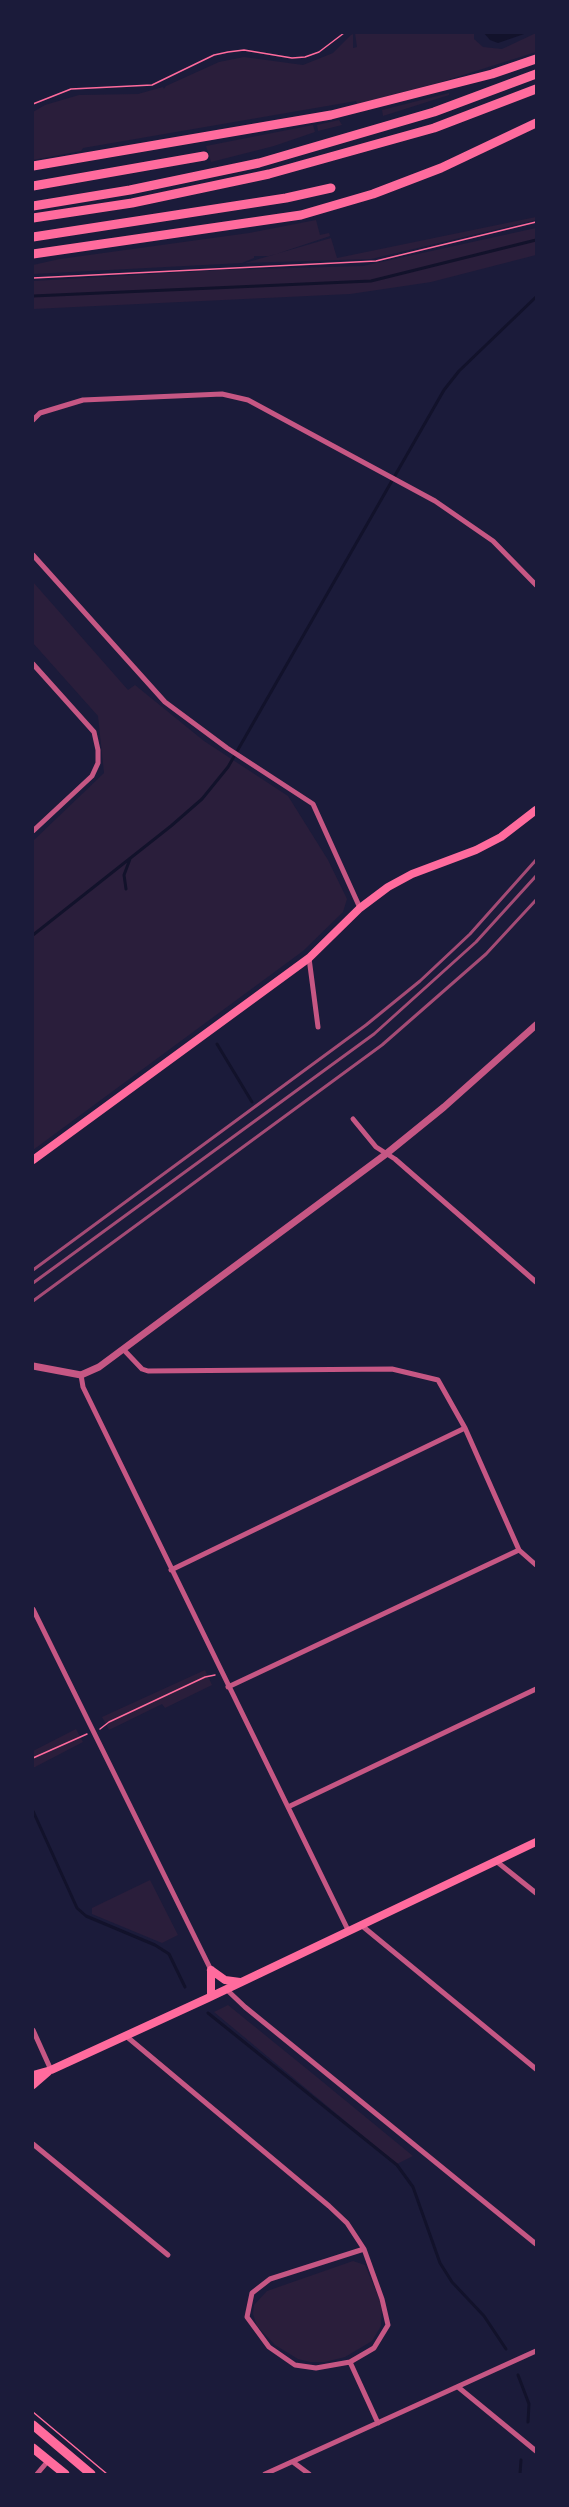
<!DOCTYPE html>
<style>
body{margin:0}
#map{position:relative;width:569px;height:2507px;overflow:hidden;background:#1b1b3a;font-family:Mulish,sans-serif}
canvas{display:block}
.frame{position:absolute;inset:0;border:34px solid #1b1b3a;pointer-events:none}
</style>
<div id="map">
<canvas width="569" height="2507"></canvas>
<div class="frame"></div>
</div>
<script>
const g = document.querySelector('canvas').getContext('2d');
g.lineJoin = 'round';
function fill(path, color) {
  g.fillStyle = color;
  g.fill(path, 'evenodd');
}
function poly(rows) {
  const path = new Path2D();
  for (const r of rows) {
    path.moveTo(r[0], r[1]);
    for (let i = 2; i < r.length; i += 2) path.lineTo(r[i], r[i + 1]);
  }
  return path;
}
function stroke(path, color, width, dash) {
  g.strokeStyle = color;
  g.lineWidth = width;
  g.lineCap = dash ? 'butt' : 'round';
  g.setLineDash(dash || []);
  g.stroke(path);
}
fill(poly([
 [355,33,474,33,474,39,483,47,502,49,536,33,536,52,438,83,357,104,356,101,83,148,81,151,33,160,33,112,45,105,79,95,138,94,163,87,164,89,166,86,219,62,244,57,303,65,333,53,351,35,353,34,353,48,357,47],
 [449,93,449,95,383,116,382,110],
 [339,120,342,125,318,131,317,125],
 [313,125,315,132,274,146,211,162,206,146],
 [536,217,536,220,371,259,245,263,331,238,337,258],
 [316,220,320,235,329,233,330,236,270,256,254,256,254,258,242,263,33,274,33,265,60,259,249,233],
 [536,228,536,255,431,282,350,294,33,309,33,281,221,270,363,266],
 [33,582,128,690,135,685,204,741,288,796,328,860,347,899,343,912,303,951,33,1150,33,841,104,773,98,716,33,643],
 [205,1670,212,1685,165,1708,162,1704,109,1730,102,1717],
 [76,1729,83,1742,33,1768,33,1751],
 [150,1880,178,1935,162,1943,92,1914,92,1908],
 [228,2005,318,2078,413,2156,397,2164,214,2012],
 [353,2261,365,2265,382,2305,381,2326,372,2341,345,2357,325,2362,310,2362,298,2359,275,2345,257,2326,253,2314,254,2305,267,2291]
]), '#2a1e3b');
fill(poly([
 [484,33,527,33,498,43,490,40]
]), '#12122b');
stroke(poly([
 [33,296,371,281,536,240],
 [126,889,124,875,130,859],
 [33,935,171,826,202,799,228,767,444,390,459,371,536,297],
 [217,1044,252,1102],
 [33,1811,77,1908,86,1916,155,1945,169,1954,185,1987],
 [208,2013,397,2165,413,2187,440,2263,452,2282,484,2316,506,2349],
 [518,2375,529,2404,528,2422],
 [520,2474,521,2460]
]), '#12122b', 3);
stroke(poly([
 [33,104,71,89,152,85,214,55,228,52,244,50,292,58,305,57,319,52,344,33],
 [33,278,376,261,536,222],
 [100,1729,109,1722,205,1677,215,1675],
 [33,1758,87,1734],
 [33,2412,107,2474]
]), '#ff6b9d', 1.5);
stroke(poly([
 [33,420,40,413,83,400,222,394,248,400,435,501,493,541,536,585],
 [33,555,165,702,227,748,313,804,360,908],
 [33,664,94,732,98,750,98,763,92,776,33,831],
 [309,958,318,1027],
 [353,1119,376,1147,395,1159,536,1282],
 [123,1349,142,1369,148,1371,392,1369,438,1380,465,1428,519,1550,536,1565],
 [81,1375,83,1387,348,1930],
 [171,1570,465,1428],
 [33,1609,211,1970],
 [228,1687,519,1550],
 [288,1807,536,1689],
 [496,1861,536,1893],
 [361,1925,536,2069],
 [226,1989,245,2007,536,2244],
 [33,2030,51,2070],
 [126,2036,329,2206,347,2223,364,2249,382,2299,388,2325,374,2348,350,2362,316,2368,295,2365,269,2347,247,2317,252,2293,270,2279,364,2249],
 [33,2144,168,2255],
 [350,2362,378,2423],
 [458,2387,536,2451],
 [293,2462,309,2474],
 [37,2474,48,2461],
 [265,2474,536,2351]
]), '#c65784', 5);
stroke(poly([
 [33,1366,81,1375,99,1367,386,1154,444,1107,536,1025]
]), '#c65784', 7);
stroke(poly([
 [33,1160,309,958,360,908,388,887,412,874,476,850,501,837,536,810]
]), '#ff6b9d', 8);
stroke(poly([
 [211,1970,225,1980,240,1982],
 [211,1970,211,1996],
 [33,2075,51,2070,208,1998,536,1842],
 [33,2085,48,2072]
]), '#ff6b9d', 8);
stroke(poly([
 [33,2425,91,2474],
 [33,2448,65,2474]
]), '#ff6b9d', 9);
stroke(poly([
 [33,166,331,115,492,74,536,59],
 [33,186,204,156],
 [33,206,130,190,259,163,434,112,536,74],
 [33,218,132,203,269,174,434,128,536,89],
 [33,237,286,198,331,188],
 [33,254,301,215,373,194,441,168,536,123]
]), '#ff6b9d', 9);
stroke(poly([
 [33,1270,366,1025,420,981,470,934,536,860],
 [33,1283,374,1034,476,942,536,876],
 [33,1301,382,1045,486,954,536,900]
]), '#a44b75', 3);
</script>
